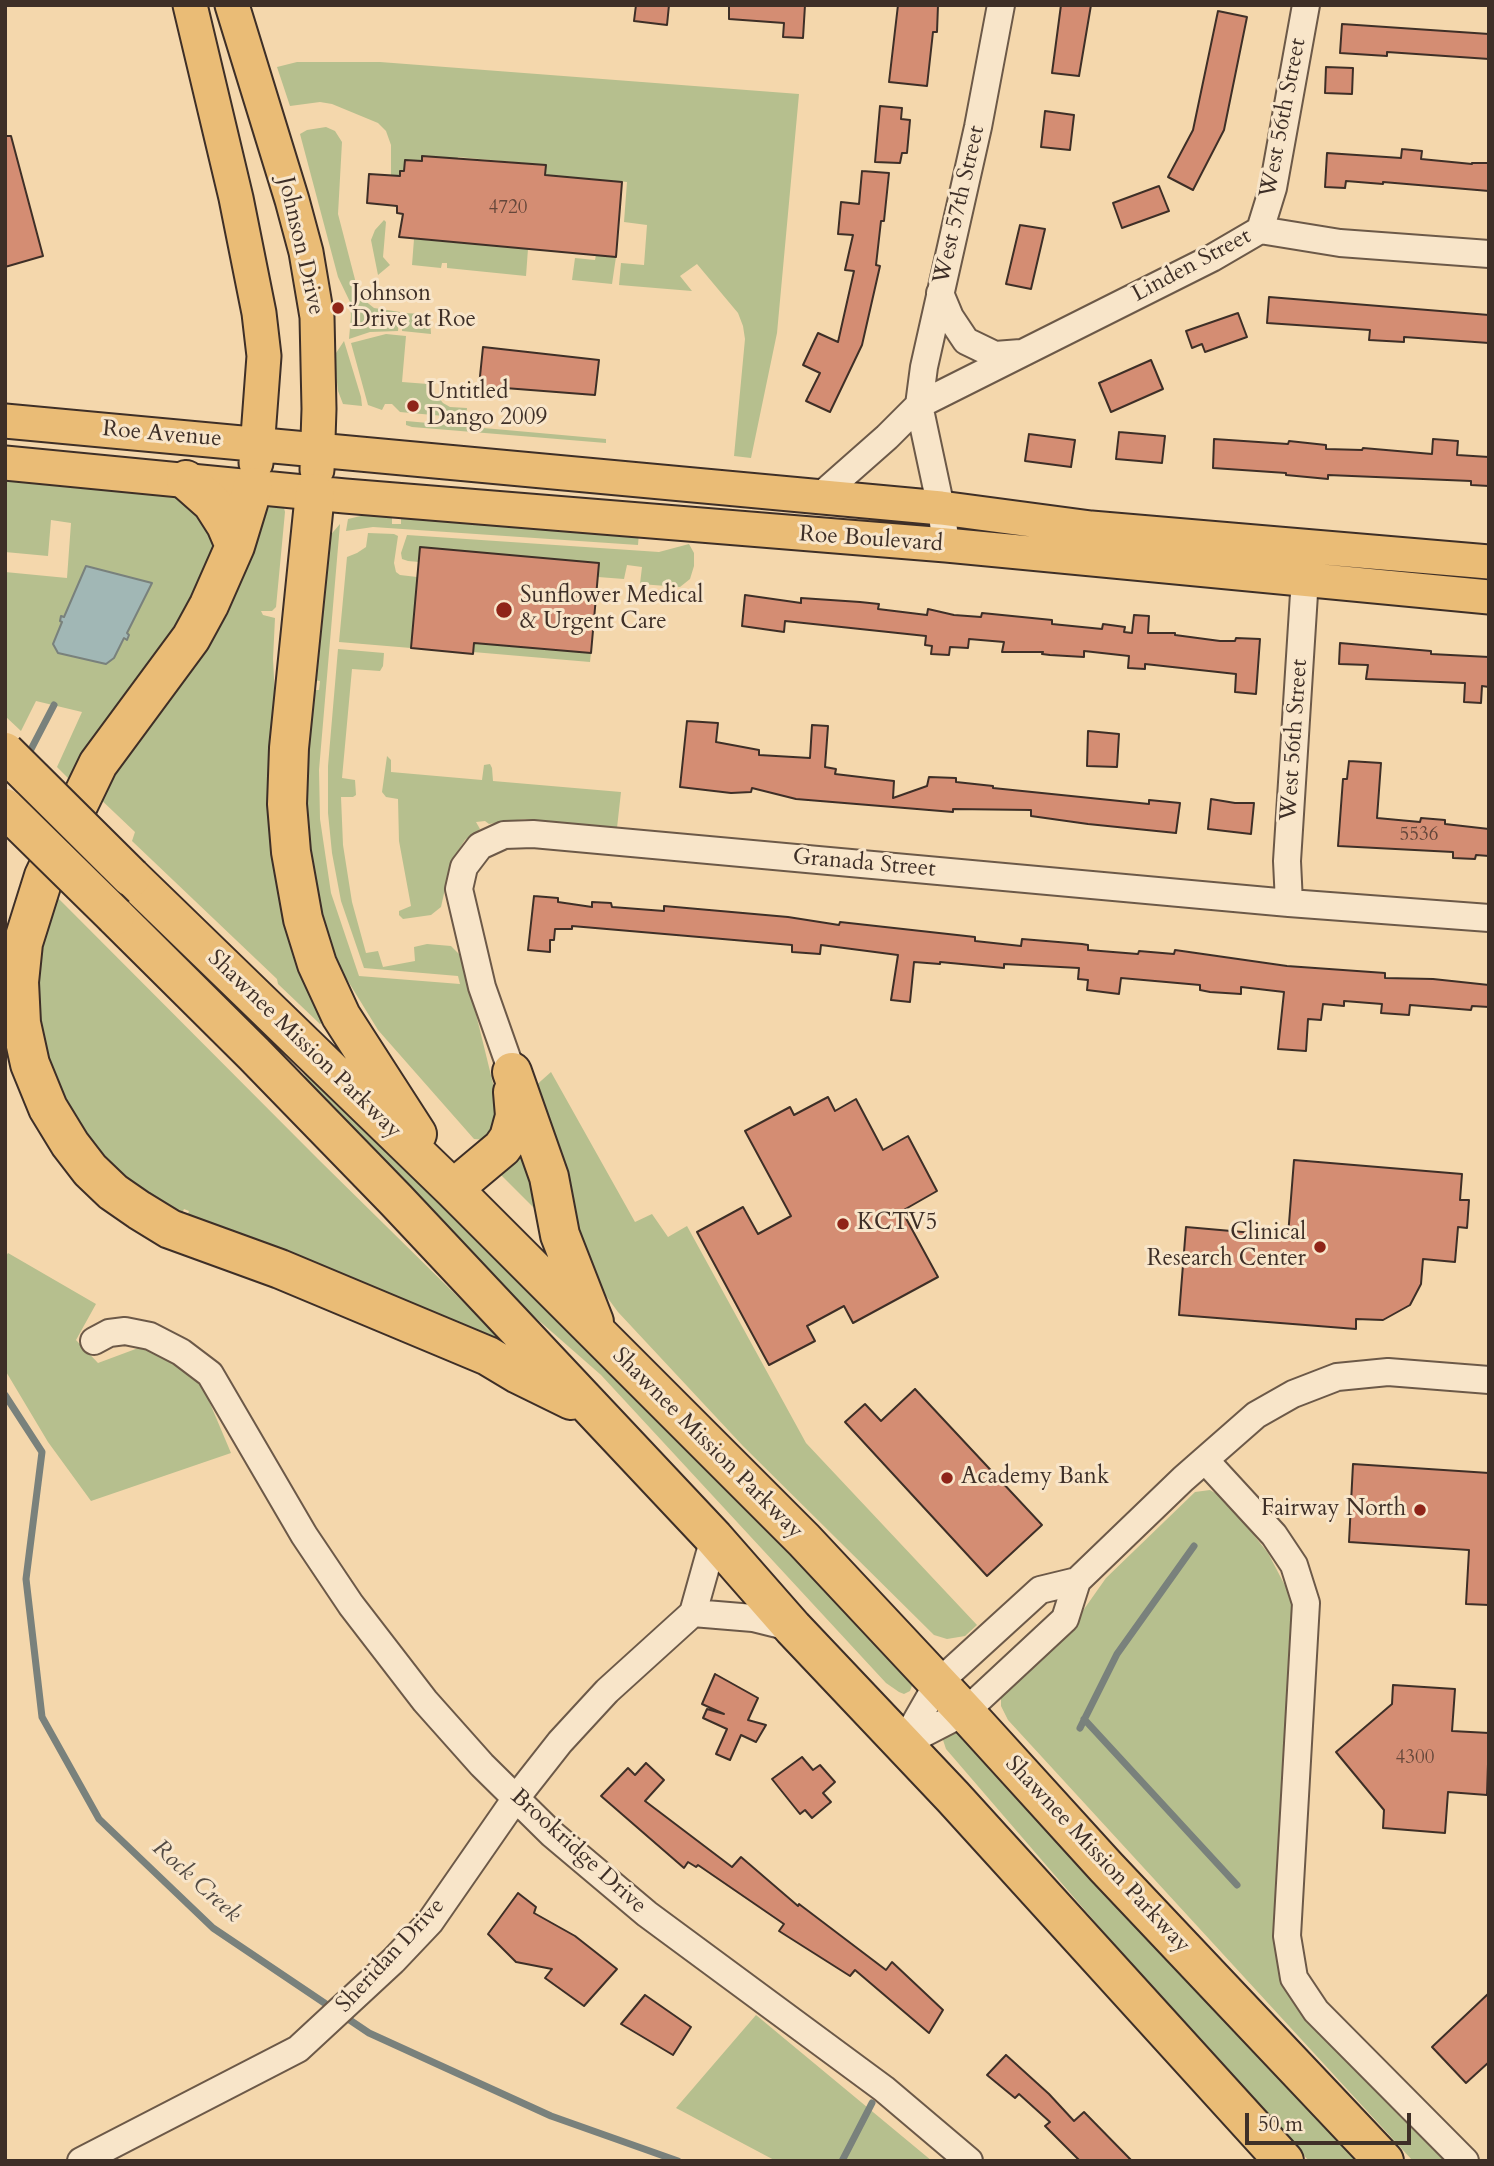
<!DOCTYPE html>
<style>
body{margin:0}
#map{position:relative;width:1494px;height:2166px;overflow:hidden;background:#f4d7ac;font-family:Cardo,serif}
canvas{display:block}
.frame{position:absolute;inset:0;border:7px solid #3e2f27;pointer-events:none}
.scale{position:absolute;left:1245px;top:2113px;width:166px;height:32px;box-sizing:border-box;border:4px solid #3e2f27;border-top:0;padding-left:9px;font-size:21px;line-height:24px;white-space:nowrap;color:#3e2f27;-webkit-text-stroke:5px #f8e5c9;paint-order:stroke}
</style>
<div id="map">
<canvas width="1494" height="2166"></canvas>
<div class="frame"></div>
<div class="scale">50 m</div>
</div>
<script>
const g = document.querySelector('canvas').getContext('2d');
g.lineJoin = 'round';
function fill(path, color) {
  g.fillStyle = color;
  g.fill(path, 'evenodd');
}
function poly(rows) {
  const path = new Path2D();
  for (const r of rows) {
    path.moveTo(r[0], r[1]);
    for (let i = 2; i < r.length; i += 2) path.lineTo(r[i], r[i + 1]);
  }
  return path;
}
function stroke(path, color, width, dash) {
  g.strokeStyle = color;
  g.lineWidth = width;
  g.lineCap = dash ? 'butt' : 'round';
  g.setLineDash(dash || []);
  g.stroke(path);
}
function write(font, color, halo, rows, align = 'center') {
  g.font = font + ' Cardo,serif';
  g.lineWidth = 6;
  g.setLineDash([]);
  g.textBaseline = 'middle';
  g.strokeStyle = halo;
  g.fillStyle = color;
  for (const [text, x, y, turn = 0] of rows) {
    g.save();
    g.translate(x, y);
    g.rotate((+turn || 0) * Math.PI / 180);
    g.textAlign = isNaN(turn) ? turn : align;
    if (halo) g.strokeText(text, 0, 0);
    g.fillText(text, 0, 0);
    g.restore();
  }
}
fill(poly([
 [297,62,380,62,799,94,777,333,751,458,734,456,745,339,743,326,738,313,697,264,680,276,692,291,619,285,621,263,644,265,647,225,624,222,627,182,545,175,545,165,458,157,457,159,422,157,422,161,405,160,404,171,400,171,400,176,391,176,391,145,386,131,378,123,332,104,320,102,290,106,277,67],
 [326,127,335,131,342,142,338,214,358,291,364,300,374,308,400,312,398,331,370,332,349,339,351,316,350,302,338,277,300,134,307,130],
 [384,220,386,222,383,257,390,265,378,275,371,240,375,230],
 [414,239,528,249,526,276,447,268,447,263,442,263,441,268,412,265],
 [596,255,616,257,612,284,572,280,575,258,595,260],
 [404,313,422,314,430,318,431,334,402,331],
 [386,334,406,336,402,382,428,384,443,403,450,407,467,408,466,418,400,412,392,404,385,404,382,410,368,405,351,343],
 [344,341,361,397,362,406,343,404,338,391,334,356],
 [406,421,606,439,606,443,412,427,406,425],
 [5,478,181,492,217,542,180,623,70,780,57,767,82,712,36,701,21,731,5,716,5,572,67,578,71,523,51,520,48,556,5,552],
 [61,617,64,618,128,639,125,638,114,658,53,644,62,622,60,620],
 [283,504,285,512,276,607,272,611,261,611,263,615,275,618,273,659,277,736,323,1022,320,1024,278,984,277,979,132,841,135,832,96,795,264,514,271,505],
 [369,514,392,516,392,524,401,524,401,517,639,533,638,545,373,527,346,531,348,519],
 [340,524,319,770,320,819,331,893,359,976,460,984,458,976,364,968,341,901,332,853,328,813,328,766,338,649,384,653,383,666,380,671,352,669,342,778,355,780,356,795,353,797,341,797,343,845,352,902,366,953,378,951,383,967,415,961,414,947,427,944,451,946,462,957,500,1112,487,1140,474,1139,378,1030,332,955,312,882,303,800,312,690,319,690,320,681,313,680,327,539],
 [368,533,394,534,398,536,394,563,396,572,400,575,417,577,411,648,339,642,347,557,357,553,366,547],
 [407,535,659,552,689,544,694,553,694,566,690,579,680,587,640,584,642,567,627,565,624,579,598,577,599,563,421,547,419,562,408,561,402,559,401,553],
 [474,643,591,653,590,662,473,652],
 [387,756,391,760,391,772,482,780,484,765,490,764,492,768,493,781,621,792,617,828,525,819,489,824,485,821,476,822,480,829,465,840,451,862,441,907,431,915,403,919,399,915,399,911,411,906,399,841,398,799,386,797,382,792],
 [51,891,318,1159,517,1355,187,1216,189,1211,184,1209,182,1213,178,1213,140,1190,116,1169,88,1140,65,1104,42,1049,34,973],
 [296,1061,631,1384,913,1683,910,1691,904,1694,899,1692,886,1683,601,1375,528,1311,310,1084],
 [551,1072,635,1222,652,1214,668,1237,687,1226,806,1443,977,1625,965,1636,947,1639,934,1635,743,1446,618,1312,601,1289,588,1270,533,1088],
 [521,1150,544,1218,499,1173],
 [8,1253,96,1304,76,1340,98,1363,141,1347,198,1375,231,1453,91,1501,48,1442,5,1370,5,1258],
 [1210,1490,1225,1499,1268,1553,1291,1597,1295,1647,1281,1979,1293,2001,1448,2161,1413,2161,1008,1720,1001,1706,1001,1695,1082,1612,1106,1578,1195,1492],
 [948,1729,963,1732,1356,2161,1309,2161,1183,2024,946,1749,942,1737],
 [756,2015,932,2161,776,2161,676,2108]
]), '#b6bf8e');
const water = poly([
 [86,566,152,583,127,633,129,635,127,640,124,638,114,658,106,664,58,653,53,644,62,622,60,621,61,616,64,617,86,566]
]);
fill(water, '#a1b7b5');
stroke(water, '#79817c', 2);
stroke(poly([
 [27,757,54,705],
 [5,1395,42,1452,26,1579,42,1717,99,1819,213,1928,369,2033,551,2116,678,2161],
 [1084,1719,1237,1885],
 [1080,1728,1117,1654,1194,1546],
 [842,2161,872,2103]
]), '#79817c', 7);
const building = poly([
 [636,5,669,5,667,25,634,21,636,5],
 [729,5,805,5,803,38,783,37,784,23,729,19,729,5],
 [898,5,938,5,937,32,933,32,927,86,889,82,898,5],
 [1061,5,1091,5,1079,76,1052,73,1061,5],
 [1218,11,1247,17,1224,130,1193,190,1168,177,1193,130,1218,11],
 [1342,24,1489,34,1489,59,1387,52,1387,56,1340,53,1342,24],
 [1326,67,1353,68,1352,94,1325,93,1326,67],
 [880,106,902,108,901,119,910,120,907,153,902,153,900,163,875,162,880,106],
 [1045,111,1074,115,1070,150,1041,147,1045,111],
 [5,136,11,136,43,256,5,267,5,136],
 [1402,149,1422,151,1421,159,1472,164,1472,163,1489,163,1489,191,1383,182,1383,184,1346,181,1345,188,1325,187,1327,153,1401,158,1402,149],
 [422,156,546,165,545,175,622,182,616,257,399,237,403,214,397,213,397,206,367,203,369,174,400,176,400,171,404,171,405,160,422,161,422,156],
 [862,171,889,173,884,221,881,221,876,265,880,266,862,345,830,412,806,401,820,373,803,365,818,333,838,342,854,271,845,270,853,235,838,234,841,202,859,204,862,171],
 [1159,186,1169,211,1122,228,1113,203,1159,186],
 [1020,225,1045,229,1031,289,1006,284,1020,225],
 [1269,297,1489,315,1489,343,1404,337,1404,342,1369,340,1370,330,1267,323,1269,297],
 [1238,313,1247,337,1205,352,1202,344,1192,348,1186,331,1238,313],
 [483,347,599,360,595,395,479,386,483,347],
 [1151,360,1163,389,1111,412,1099,383,1151,360],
 [1119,432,1165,436,1162,463,1116,459,1119,432],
 [1029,434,1075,440,1071,467,1025,461,1029,434],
 [1214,439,1288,444,1289,441,1326,445,1326,449,1362,450,1363,448,1432,454,1433,439,1458,441,1457,455,1489,457,1489,486,1471,485,1471,481,1328,475,1328,479,1286,475,1286,473,1213,468,1214,439],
 [420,547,599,563,591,653,474,643,473,654,411,648,420,547],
 [745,595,801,603,801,598,860,602,879,604,878,609,927,615,928,609,954,615,981,617,982,613,1052,620,1052,624,1102,629,1103,624,1125,627,1124,632,1132,633,1134,615,1149,616,1148,633,1175,633,1175,635,1220,641,1235,641,1236,638,1260,639,1256,694,1235,692,1236,674,1145,664,1145,669,1128,668,1129,656,1084,651,1084,657,1050,655,1042,654,1043,652,1002,652,1004,642,969,639,968,648,950,647,949,655,931,654,932,646,925,645,926,636,785,621,784,632,742,626,745,595],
 [1340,643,1431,651,1431,654,1489,657,1489,687,1482,686,1481,703,1464,702,1465,683,1366,679,1368,665,1339,664,1340,643],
 [687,721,718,723,716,742,759,750,759,755,810,758,812,725,828,726,825,767,836,769,835,774,894,781,893,798,927,786,929,777,956,778,956,782,993,786,993,788,1149,804,1149,800,1180,803,1176,833,1088,824,1031,816,1031,810,953,809,953,812,917,809,796,799,752,788,751,792,731,793,680,787,687,721],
 [1088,731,1119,734,1117,767,1087,766,1088,731],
 [1349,761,1381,763,1377,818,1420,822,1421,818,1445,820,1445,824,1489,829,1489,856,1476,855,1475,859,1453,858,1453,852,1338,846,1343,779,1347,779,1349,761],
 [1211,799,1235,803,1254,803,1251,834,1208,829,1211,799],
 [534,896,558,898,558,902,592,907,592,902,611,903,612,907,664,911,664,906,788,917,839,925,840,922,975,937,975,941,1021,946,1022,939,1082,944,1088,945,1088,950,1138,954,1139,951,1174,954,1175,950,1287,966,1385,973,1385,978,1433,979,1489,985,1489,1007,1472,1006,1471,1010,1410,1005,1409,1015,1381,1013,1382,1004,1344,1001,1344,1006,1323,1004,1321,1020,1308,1019,1306,1051,1278,1049,1284,992,1241,987,1241,994,1210,992,1200,990,1200,985,1121,978,1119,994,1087,990,1088,980,1078,979,1079,968,1004,964,1004,968,940,962,940,964,914,962,910,1002,891,1000,898,955,821,945,820,954,792,952,792,945,572,926,572,929,555,929,554,940,550,940,550,952,528,950,534,896],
 [828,1097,835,1111,856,1099,883,1150,908,1136,937,1191,902,1211,938,1277,853,1323,844,1306,807,1326,815,1341,769,1365,697,1232,743,1207,758,1234,791,1216,745,1131,790,1107,794,1115,828,1097],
 [1294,1160,1462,1174,1460,1200,1469,1200,1467,1228,1458,1227,1455,1262,1423,1259,1421,1284,1410,1305,1383,1320,1356,1319,1356,1329,1179,1315,1186,1227,1288,1236,1294,1160],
 [915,1389,1042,1525,987,1576,845,1422,865,1404,881,1421,915,1389],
 [1353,1464,1489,1473,1489,1605,1466,1604,1469,1550,1349,1542,1353,1464],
 [715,1674,758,1698,748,1720,766,1725,756,1742,741,1735,730,1760,716,1754,727,1729,703,1718,707,1709,724,1714,702,1704,715,1674],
 [1393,1685,1455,1689,1452,1731,1489,1733,1487,1795,1448,1792,1445,1833,1383,1828,1384,1810,1336,1752,1392,1704,1393,1685],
 [802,1757,813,1770,820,1765,835,1782,823,1793,831,1802,812,1818,805,1810,800,1814,772,1779,802,1757],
 [646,1763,664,1780,645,1801,732,1867,741,1857,798,1906,799,1904,886,1970,892,1962,943,2010,929,2033,855,1970,850,1976,779,1931,784,1924,698,1865,696,1867,688,1862,684,1868,601,1796,628,1768,635,1775,646,1763],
 [518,1893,536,1907,534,1913,575,1936,617,1969,584,2006,545,1978,552,1969,516,1962,488,1934,518,1893],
 [1489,1993,1489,2062,1466,2083,1432,2047,1489,1993],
 [645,1995,691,2027,673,2055,621,2024,645,1995],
 [1006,2055,1049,2094,1074,2121,1084,2112,1132,2161,1080,2161,1045,2126,1050,2122,1019,2094,1015,2098,987,2075,1006,2055]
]);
fill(building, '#d48d73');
stroke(building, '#3e2f27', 2);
const minor = poly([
 [1260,230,1273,188,1306,5],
 [940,293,950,317,966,341,995,355,1021,353],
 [819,497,887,437,919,405,1212,258,1260,230,1340,243,1489,254],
 [946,545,941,508,919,405,924,367,978,127,1001,5],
 [1289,903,1287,861,1305,578],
 [512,1072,482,987,459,889,464,867,480,846,504,835,533,834,1289,903,1489,918],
 [94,1341,109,1333,125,1331,150,1336,181,1352,210,1374,304,1535,351,1605,425,1701,482,1765,552,1834,647,1914,884,2089,969,2161],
 [1205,1460,1274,1535,1294,1565,1306,1603,1287,1936,1294,1978,1316,2011,1465,2161],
 [693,1613,753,1618,793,1628],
 [903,1744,965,1712,1065,1619,1077,1581,1183,1479,1256,1415,1293,1394,1337,1377,1388,1372,1489,1380],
 [903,1744,938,1683,1040,1590,1077,1581],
 [81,2161,298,2049,393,1961,430,1922,516,1798,560,1742,607,1691,693,1613,714,1538]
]);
const major = poly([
 [190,5,236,198,259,313,264,356,256,463],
 [232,5,292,200,306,252,317,317,319,409,317,470],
 [5,421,941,508,1091,528,1489,562],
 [5,463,345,496,946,545,1489,597]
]);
const highway = poly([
 [186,480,212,503,226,525,235,546],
 [253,487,235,546,209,605,191,638,98,764,44,876,23,943,19,982,21,1023,30,1064,48,1108,70,1144,90,1170,113,1192,139,1210,170,1229,280,1269,488,1356,518,1374,571,1400],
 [315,493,289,748,287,804,291,852,303,919,317,964,341,1016,417,1134],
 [131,877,453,1189,804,1540,965,1712,1106,1867,1384,2161],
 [115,916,254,1054,396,1200,714,1538,793,1628,953,1797,1284,2161],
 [512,1072,549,1177,560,1235,594,1322],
 [453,1189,502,1148,509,1138,515,1116,513,1092]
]);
stroke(minor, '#6c5948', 30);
stroke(major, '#3e2f27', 37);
stroke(highway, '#3e2f27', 42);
stroke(minor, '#f8e5c9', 26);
stroke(major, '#eabc76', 33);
stroke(highway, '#eabc76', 38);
const highwayBridge = poly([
 [5,752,131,877],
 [5,808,115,916]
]);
stroke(highwayBridge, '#3e2f27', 42, []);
stroke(highwayBridge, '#eabc76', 38);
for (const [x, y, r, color] of [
 [338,308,7,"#8f2418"],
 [413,406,7,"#8f2418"],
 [504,610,9,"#8f2418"],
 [843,1224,7,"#8f2418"],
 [1320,1247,7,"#8f2418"],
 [947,1478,7,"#8f2418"],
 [1420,1510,7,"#8f2418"]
]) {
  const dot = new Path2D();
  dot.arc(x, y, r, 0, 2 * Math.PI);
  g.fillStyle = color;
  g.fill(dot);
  stroke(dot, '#f8e5c9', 2.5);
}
write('19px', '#64463a', null, [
 ["4720",508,209],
 ["5536",1419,836],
 ["4300",1415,1759]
]);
write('23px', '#3e2f27', '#f8e5c9', [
 ["West 56th Street",1284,118,-79],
 ["West 57th Street",960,205,-77],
 ["Johnson Drive",300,246,77],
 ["Linden Street",1192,266,-28],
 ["Roe Avenue",162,435,5],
 ["Roe Boulevard",871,540,4],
 ["West 56th Street",1295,740,-86],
 ["Granada Street",864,864,5],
 ["Shawnee Mission Parkway",304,1045,44],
 ["Shawnee Mission Parkway",707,1444,45],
 ["Brookridge Drive",578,1852,42],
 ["Shawnee Mission Parkway",1097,1855,47],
 ["Sheridan Drive",391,1956,-47]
]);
write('23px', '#3e2f27', '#f8e5c9', [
 ["Johnson",352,295],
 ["Drive at Roe",352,321],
 ["Untitled",427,393],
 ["Dango 2009",427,419],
 ["Sunflower Medical",520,597],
 ["& Urgent Care",520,623],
 ["KCTV5",857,1224],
 ["Clinical",1306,1234,"right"],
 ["Research Center",1306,1260,"right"],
 ["Academy Bank",961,1478],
 ["Fairway North",1406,1510,"right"]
], 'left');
write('italic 24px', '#524a43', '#f8e5c9', [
 ["Rock Creek",196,1882,42]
]);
</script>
